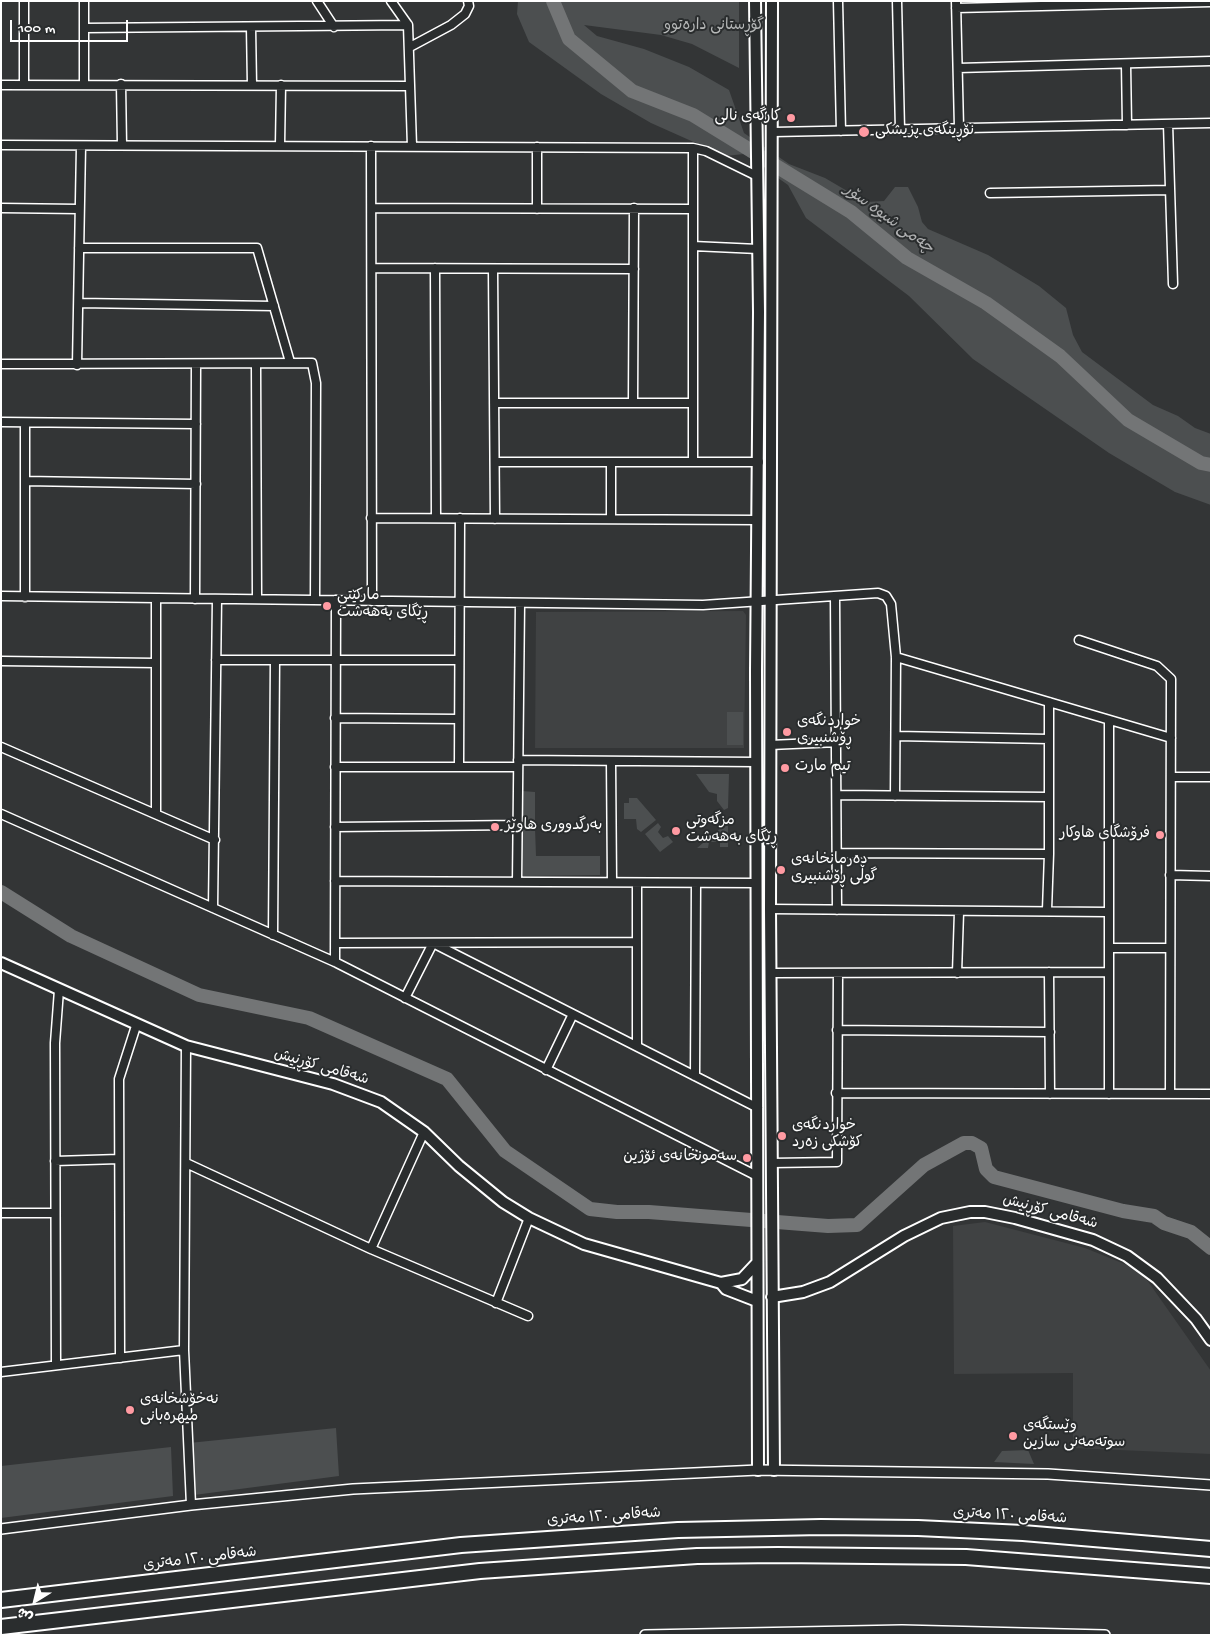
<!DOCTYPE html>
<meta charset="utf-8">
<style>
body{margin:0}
#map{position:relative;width:1212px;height:1636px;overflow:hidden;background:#333536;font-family:"Gochi Hand","Playpen Sans Arabic",sans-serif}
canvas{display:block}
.frame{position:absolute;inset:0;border:2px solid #fff;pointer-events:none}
.north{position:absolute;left:10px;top:1576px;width:50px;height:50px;-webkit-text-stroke:4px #2a2d2e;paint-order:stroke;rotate:216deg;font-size:14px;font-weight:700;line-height:20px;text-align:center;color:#fff}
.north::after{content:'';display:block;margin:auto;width:18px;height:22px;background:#fff;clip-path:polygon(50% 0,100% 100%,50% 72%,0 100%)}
.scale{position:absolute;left:10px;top:20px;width:118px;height:22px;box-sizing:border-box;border:2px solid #fff;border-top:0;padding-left:6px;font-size:15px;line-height:18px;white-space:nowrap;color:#fff;-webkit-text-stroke:4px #2a2d2e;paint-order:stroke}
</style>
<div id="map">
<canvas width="1212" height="1636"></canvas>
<div class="frame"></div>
<div class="north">ش</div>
<div class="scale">100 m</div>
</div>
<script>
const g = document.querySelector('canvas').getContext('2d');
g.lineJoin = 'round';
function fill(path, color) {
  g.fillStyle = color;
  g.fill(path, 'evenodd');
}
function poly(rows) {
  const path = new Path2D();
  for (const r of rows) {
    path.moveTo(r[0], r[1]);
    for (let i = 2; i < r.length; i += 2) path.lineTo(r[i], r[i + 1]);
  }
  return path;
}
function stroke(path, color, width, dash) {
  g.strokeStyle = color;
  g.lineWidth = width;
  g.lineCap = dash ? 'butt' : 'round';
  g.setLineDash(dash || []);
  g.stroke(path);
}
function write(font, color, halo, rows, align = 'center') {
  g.font = font + ' "Gochi Hand","Playpen Sans Arabic",sans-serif';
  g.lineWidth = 4;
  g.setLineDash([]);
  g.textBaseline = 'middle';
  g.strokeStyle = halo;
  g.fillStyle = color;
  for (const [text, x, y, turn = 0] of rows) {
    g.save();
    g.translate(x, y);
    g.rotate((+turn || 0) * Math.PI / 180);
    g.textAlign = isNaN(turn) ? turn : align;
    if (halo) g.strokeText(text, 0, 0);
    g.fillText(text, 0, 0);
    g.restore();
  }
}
fill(poly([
 [743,611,746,615,744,748,535,748,536,612],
 [985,1222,1085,1248,1132,1267,1147,1280,1211,1371,1211,1454,1073,1448,1073,1373,954,1374,953,1226]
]), '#404243');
fill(poly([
 [518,1,739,1,739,68,692,44,661,35,584,25,597,36,644,49,689,67,729,90,744,133,789,164,825,178,866,202,884,201,895,187,908,187,918,207,922,222,928,229,988,255,1039,286,1066,308,1073,335,1082,352,1153,405,1178,416,1195,428,1211,434,1211,505,1175,492,1109,453,973,359,909,296,806,218,788,185,744,154,725,156,651,123,601,94,529,42,517,14],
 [727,712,743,712,743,745,727,745],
 [696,774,729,774,728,808,724,810,717,801,717,794,709,792],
 [522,791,535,792,535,820,522,820],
 [629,798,637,798,656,820,641,832,637,829,636,819,624,819,624,803,629,803],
 [728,822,728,847,720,847,720,842,709,842,708,848,697,848],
 [658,823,661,827,658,832,663,838,668,836,673,842,660,852,645,834],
 [522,828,535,828,536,856,600,856,600,875,523,876],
 [336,1428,339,1476,194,1495,189,1443],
 [171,1447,173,1496,1,1518,1,1466],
 [1028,1450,1034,1464,994,1462,1002,1451]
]), '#4c4f50');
stroke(poly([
 [553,1,569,39,632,91,693,115,851,212,907,258,986,303,1060,356,1128,420,1201,463,1211,465],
 [1,892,71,936,199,995,309,1018,447,1079,505,1151,590,1209,617,1212,649,1212,828,1226,857,1225,924,1165,964,1143,972,1143,981,1148,986,1169,994,1177,1123,1211,1154,1216,1164,1223,1191,1232,1211,1248]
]), '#737576', 14);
const minor = poly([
 [84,1,84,85],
 [317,1,334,27],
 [391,1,408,25,412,146],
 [838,1,841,131],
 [897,1,900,130],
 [956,1,959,128],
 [956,8,1211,2],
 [251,27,252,85],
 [84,28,408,25],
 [410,47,451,25,465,14,469,6,468,1],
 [1126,64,1127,125],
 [958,68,1211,61],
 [121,84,122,145],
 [1,85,410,86],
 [24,85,24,1],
 [1168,124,1173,284],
 [773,132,1211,123],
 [1,145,693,148,706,151,757,176],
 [280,145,281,85],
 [371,146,372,601],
 [990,193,1170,190],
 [1,208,79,209],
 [372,208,693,209],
 [537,209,537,147],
 [693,246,758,249],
 [79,248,257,248,290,362],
 [372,268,634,269],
 [435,268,436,518],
 [493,269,495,519],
 [79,303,274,306],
 [1,364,312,363,316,383,315,600],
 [77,365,81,146],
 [256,365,257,599],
 [494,403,693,403],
 [633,403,634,208],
 [1,422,196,424],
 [25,423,25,597],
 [495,462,759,462],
 [693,462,693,148],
 [26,481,196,484],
 [371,518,758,520],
 [611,519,611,462],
 [1,596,703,605,878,593,886,596,891,604,896,657,895,796],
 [835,596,837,910],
 [195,599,196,365],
 [1079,640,1157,666,1171,679,1170,1094],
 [896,657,1171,738],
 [216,660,459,660],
 [1,661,156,663],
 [335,718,459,719],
 [896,736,1049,739],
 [770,745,838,742],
 [1,747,215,840],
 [518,760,757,762],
 [611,761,612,882],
 [335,767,518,767],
 [459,767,460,518],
 [1171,777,1211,777],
 [837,795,1049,797],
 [1,814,335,962,757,1176],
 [156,814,156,598],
 [335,827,518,825],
 [837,853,1049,854],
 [1170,875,1211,876],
 [335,881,757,883],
 [517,882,520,603],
 [213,908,217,599],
 [770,909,1108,912],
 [1047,910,1049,854,1049,702],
 [273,935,275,660],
 [335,943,637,942],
 [1109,948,1170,948],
 [335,962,336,600],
 [1049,972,1050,1094],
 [771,973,1109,972],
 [957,973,959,912],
 [405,998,433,943,758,1108],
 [837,1030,1050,1032],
 [186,1046,184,1350,191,1505],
 [637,1046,637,883],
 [546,1070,573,1014],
 [695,1076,696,883],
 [836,1093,1211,1094],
 [1109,1094,1109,720],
 [55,1161,119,1159],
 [186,1163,371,1249,528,1316],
 [771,1163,837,1162,838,973],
 [1,1213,55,1213],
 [371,1249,424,1132],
 [496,1303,529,1218],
 [120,1358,119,1079,136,1026],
 [56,1365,55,1043,59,990],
 [1,1372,184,1350]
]);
const tertiary = poly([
 [1,1529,191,1505,353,1489,758,1470,1048,1474,1211,1485],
 [645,1635,902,1630,1105,1635]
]);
const secondary = poly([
 [755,1,759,312,756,670,758,1470],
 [772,1,770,909,774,1470],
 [1,963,186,1046,333,1084,381,1102,424,1132,459,1166,503,1202,529,1218,584,1244,721,1283,742,1279,757,1263],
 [721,1283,726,1289,757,1301],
 [772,1297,803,1292,830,1282,904,1236,941,1218,970,1212,985,1212,1015,1218,1093,1240,1127,1256,1157,1278,1196,1319,1211,1340]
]);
const motorway = poly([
 [1,1600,461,1545,678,1530,821,1527,918,1528,1023,1533,1211,1549],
 [1,1627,480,1571,697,1556,778,1555,966,1557,1211,1576]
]);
stroke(minor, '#fff', 11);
stroke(tertiary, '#fff', 12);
stroke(secondary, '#fff', 14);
stroke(motorway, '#fff', 18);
stroke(minor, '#2a2d2e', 8);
stroke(tertiary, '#2a2d2e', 9);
stroke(secondary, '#2a2d2e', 10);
stroke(motorway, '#2a2d2e', 14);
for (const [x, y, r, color] of [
 [791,118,5,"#ff9aa2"],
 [864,132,6,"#ff9aa2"],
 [327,606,5,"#ff9aa2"],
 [787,732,5,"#ff9aa2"],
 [785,768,5,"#ff9aa2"],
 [495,827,5,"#ff9aa2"],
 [676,831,5,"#ff9aa2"],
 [1160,835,5,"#ff9aa2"],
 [781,870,5,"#ff9aa2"],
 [782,1136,5,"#ff9aa2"],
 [747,1158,5,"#ff9aa2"],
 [130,1410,5,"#ff9aa2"],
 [1013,1436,5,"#ff9aa2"]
]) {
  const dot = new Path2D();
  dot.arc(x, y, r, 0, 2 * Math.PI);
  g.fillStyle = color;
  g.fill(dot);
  stroke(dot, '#2a2d2e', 2);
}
write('15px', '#b7b9b9', '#2a2d2e', [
 ["گۆڕستانی دارەتوو",714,27]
]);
write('15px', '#fff', '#2a2d2e', [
 ["کارگەی نالی",781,118,"right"],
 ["نۆڕینگەی پزیشکی",875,132],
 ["مارکێتی",337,597],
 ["ڕێگای بەهەشت",337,614],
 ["خواردنگەی",797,723],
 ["ڕۆشنبیری",797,740],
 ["تیم مارت",795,768],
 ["مزگەوتی",686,822],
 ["ڕێگای بەھەشت",686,839],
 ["بەرگدووری هاوێژ",505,827],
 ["فرۆشگای ھاوکار",1150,835,"right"],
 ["دەرمانخانەی",791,861],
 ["گوڵی ڕۆشنبیری",791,878],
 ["خواردنگەی",792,1127],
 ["کۆشکی زەرد",792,1144],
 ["سەمونخانەی ئۆژین",737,1158,"right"],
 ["نەخۆشخانەی",140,1401],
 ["میهرەبانی",140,1418],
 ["وێستگەی",1023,1427],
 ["سوتەمەنی سازین",1023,1444]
], 'left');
write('15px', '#fff', '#2a2d2e', [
 ["شەقامی کۆڕنیش",321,1068,16],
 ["شەقامی کۆڕنیش",1050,1213,15],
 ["شەقامی ١٢٠ مەتری",1010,1517,3],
 ["شەقامی ١٢٠ مەتری",604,1518,-4],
 ["شەقامی ١٢٠ مەتری",200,1560,-7]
]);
write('italic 16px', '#b2b3b4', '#2a2d2e', [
 ["چەمی شیوە سۆر",888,220,36]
]);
</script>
